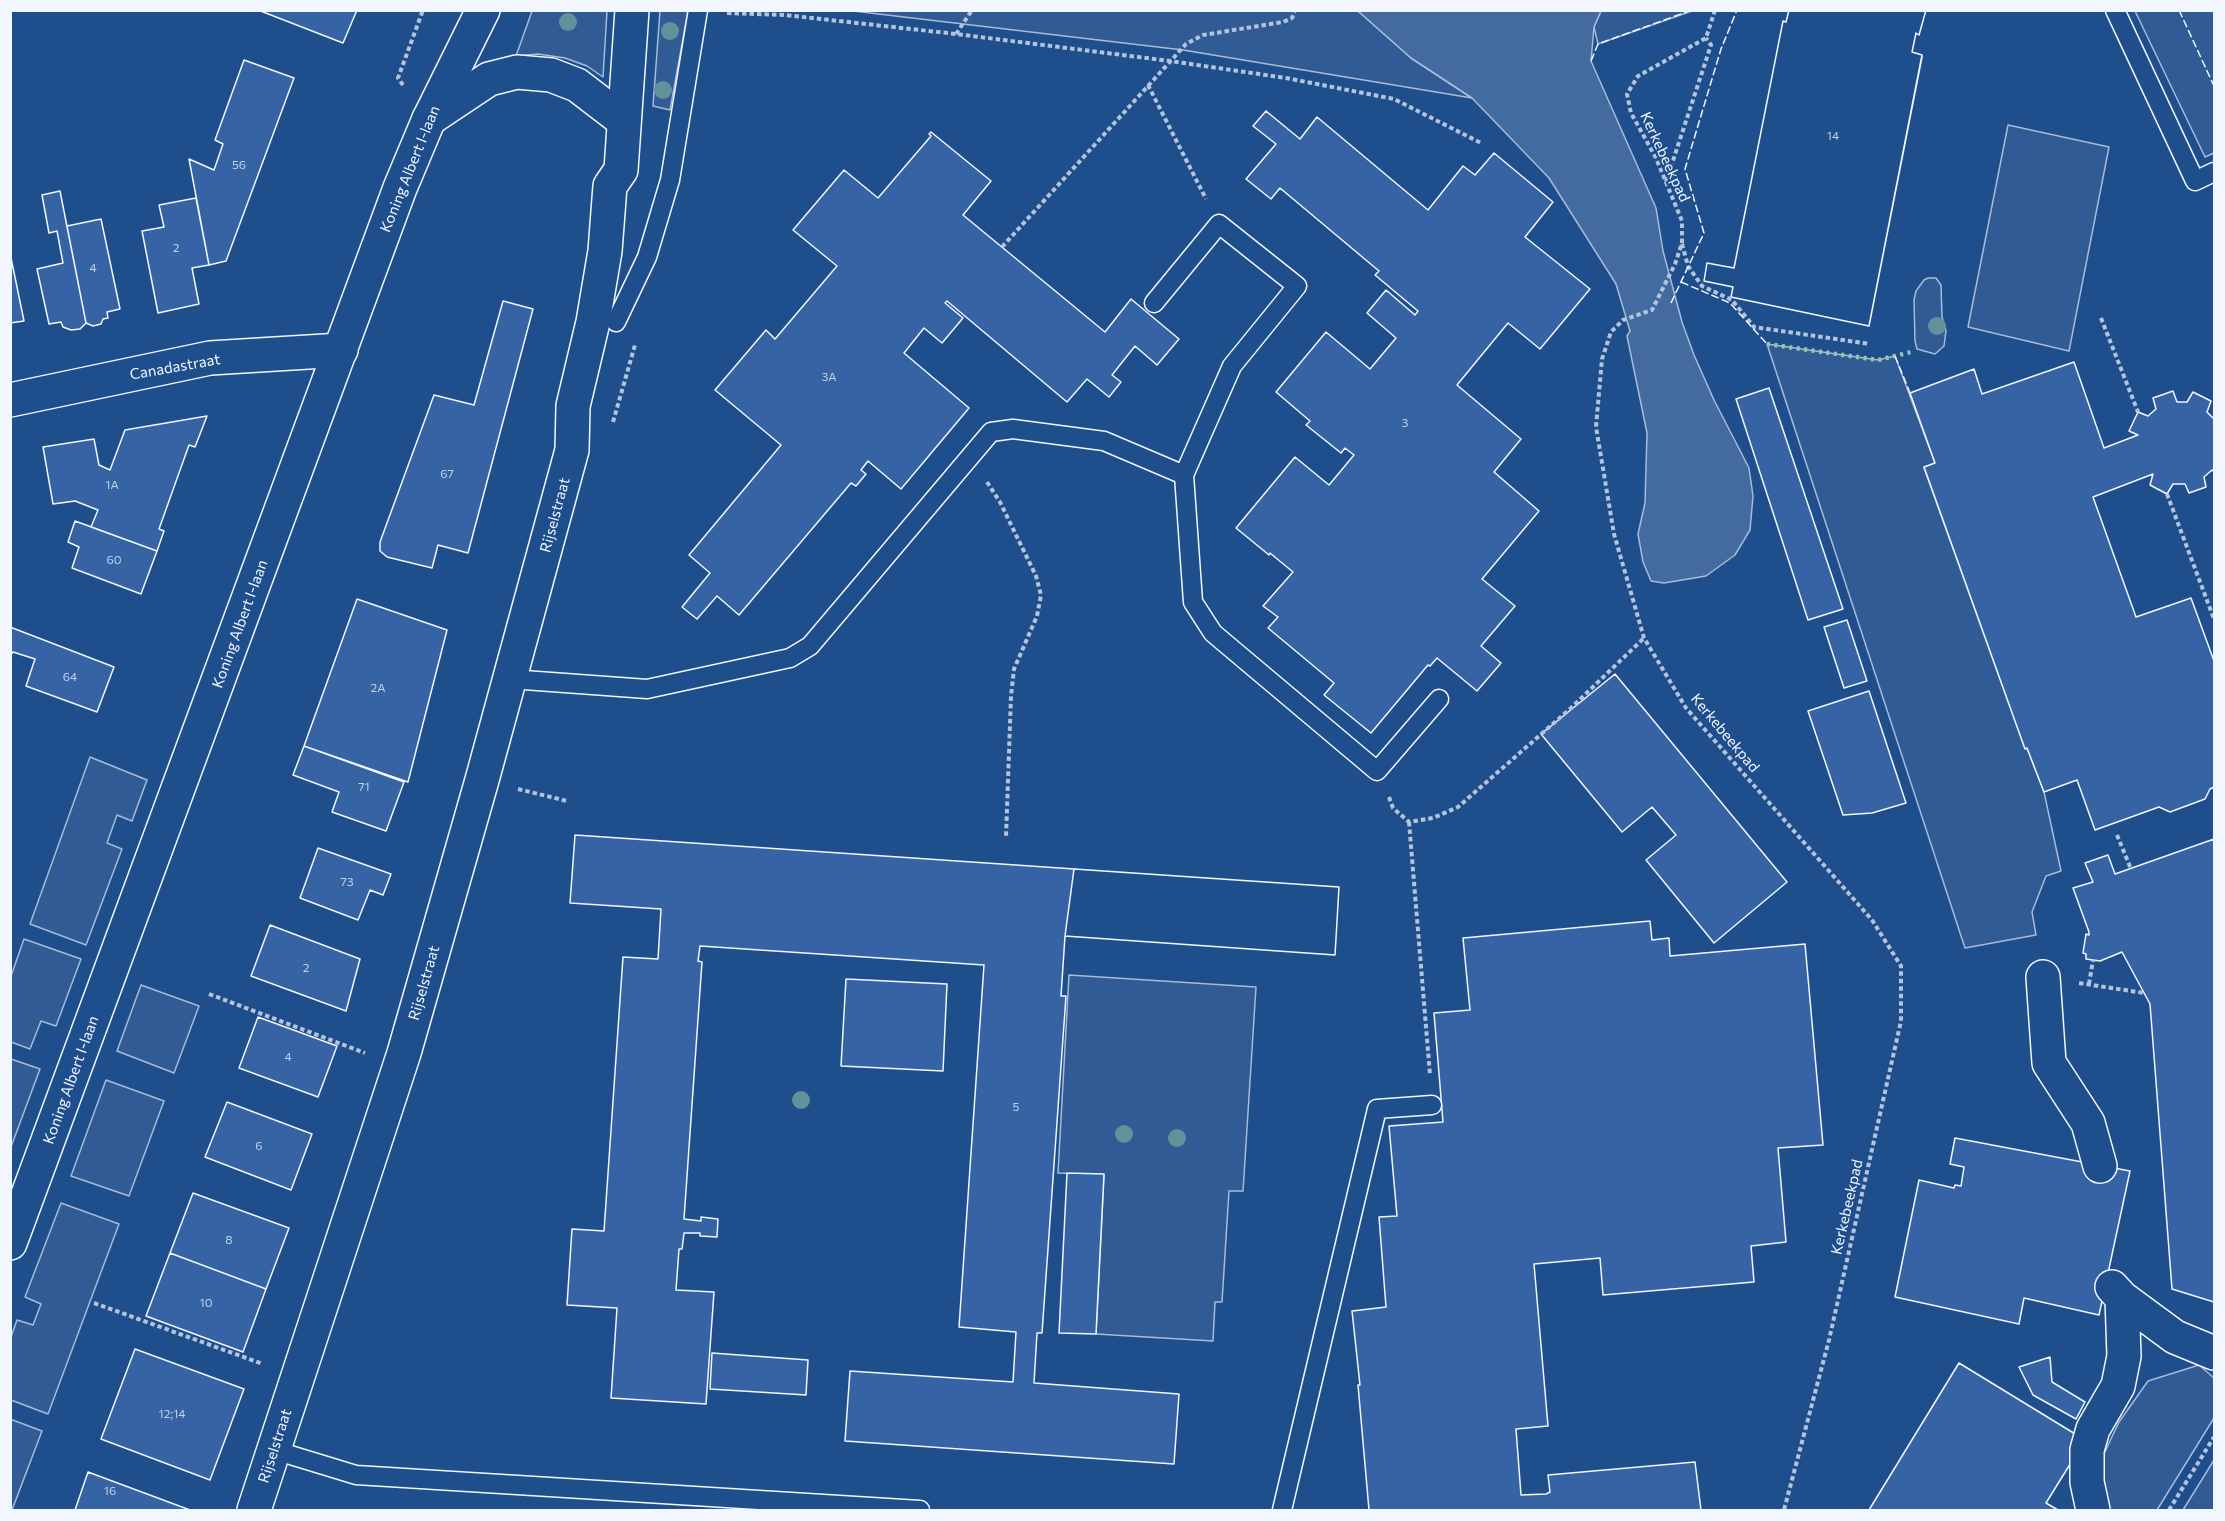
<!DOCTYPE html>
<style>
body{margin:0}
#map{position:relative;width:2225px;height:1521px;overflow:hidden;background:#1f4e8c;font-family:Commissioner,sans-serif}
canvas{display:block}
.frame{position:absolute;inset:0;border:12px solid #f2f6ff;pointer-events:none}
</style>
<div id="map">
<canvas width="2225" height="1521"></canvas>
<div class="frame"></div>
</div>
<script>
const g = document.querySelector('canvas').getContext('2d');
g.lineJoin = 'round';
function fill(path, color) {
  g.fillStyle = color;
  g.fill(path, 'evenodd');
}
function poly(rows) {
  const path = new Path2D();
  for (const r of rows) {
    path.moveTo(r[0], r[1]);
    for (let i = 2; i < r.length; i += 2) path.lineTo(r[i], r[i + 1]);
  }
  return path;
}
function stroke(path, color, width, dash) {
  g.strokeStyle = color;
  g.lineWidth = width;
  g.lineCap = dash ? 'butt' : 'round';
  g.setLineDash(dash || []);
  g.stroke(path);
}
function write(font, color, halo, rows, align = 'center') {
  g.font = font + ' Commissioner,sans-serif';
  g.lineWidth = 4.5;
  g.setLineDash([]);
  g.textBaseline = 'middle';
  g.strokeStyle = halo;
  g.fillStyle = color;
  for (const [text, x, y, turn = 0] of rows) {
    g.save();
    g.translate(x, y);
    g.rotate((+turn || 0) * Math.PI / 180);
    g.textAlign = isNaN(turn) ? turn : align;
    if (halo) g.strokeText(text, 0, 0);
    g.fillText(text, 0, 0);
    g.restore();
  }
}
const built = poly([
 [532,11,607,11,603,77,587,66,565,58,538,54,516,56,532,11],
 [660,11,688,11,670,110,653,106,660,11],
 [853,11,1358,11,1411,58,1472,98,1183,50,853,11],
 [1601,11,1692,11,1598,44,1594,27,1601,11],
 [2135,11,2214,11,2214,153,2205,157,2135,11],
 [2008,125,2109,147,2069,351,1968,327,2008,125],
 [1928,278,1936,278,1941,285,1942,317,1946,331,1944,346,1935,354,1917,349,1915,341,1914,300,1916,291,1924,280,1928,278],
 [1767,344,1878,360,1895,356,1935,463,1924,468,2025,748,2027,748,2044,792,2061,871,2046,876,2032,912,2036,935,1965,948,1767,344],
 [90,757,147,780,132,821,117,815,107,843,122,849,86,945,30,924,90,757],
 [24,939,81,959,56,1026,41,1021,30,1049,11,1042,11,976,24,939],
 [1069,975,1256,987,1243,1191,1229,1191,1222,1302,1215,1302,1213,1341,1096,1334,1104,1175,1058,1173,1069,975],
 [141,985,199,1006,174,1073,117,1051,141,985],
 [11,1059,40,1069,11,1147,10,1059,11,1059],
 [106,1080,164,1101,129,1196,71,1176,106,1080],
 [61,1203,119,1224,48,1414,11,1400,11,1337,17,1320,33,1325,41,1304,25,1297,61,1203],
 [2199,1365,2214,1378,2214,1418,2157,1510,2105,1510,2102,1458,2119,1422,2148,1381,2199,1365],
 [10,1419,42,1431,12,1510,10,1510,10,1419],
 [2214,1460,2214,1510,2183,1510,2214,1460]
]);
fill(built, '#305b95');
stroke(built, '#a8bbd7', 1.5);
const water = poly([
 [1358,11,1601,11,1594,27,1591,61,1656,208,1663,251,1682,322,1694,355,1714,400,1749,468,1753,496,1750,530,1735,555,1706,576,1664,583,1651,581,1643,562,1638,534,1645,503,1647,433,1627,336,1630,331,1616,284,1549,178,1472,98,1411,58,1358,11]
]);
fill(water, '#446ba0');
stroke(water, '#a8bbd7', 1.5);
const building = poly([
 [258,10,357,10,343,43,258,10],
 [1789,10,1926,10,1919,35,1916,33,1912,52,1922,55,1869,326,1731,297,1733,287,1704,281,1707,263,1734,268,1783,21,1786,22,1789,10],
 [1789,10,1926,10,1919,35,1916,33,1912,52,1922,55,1922,57,1869,326,1731,297,1733,287,1704,281,1707,263,1734,268,1783,21,1786,22,1789,10],
 [244,60,294,78,226,261,209,265,189,159,214,170,223,144,215,140,244,60],
 [1266,111,1300,139,1317,117,1428,210,1463,166,1475,175,1494,153,1553,202,1525,237,1590,289,1540,349,1508,323,1457,385,1521,439,1494,472,1539,511,1482,579,1515,606,1481,646,1501,663,1477,691,1437,658,1430,666,1428,665,1371,733,1324,695,1334,683,1268,628,1278,617,1263,606,1293,572,1270,553,1269,555,1236,528,1295,457,1329,485,1354,455,1345,448,1341,453,1306,425,1310,421,1276,392,1326,332,1370,369,1396,338,1367,313,1386,290,1415,315,1418,311,1375,275,1379,271,1280,188,1271,199,1246,179,1276,144,1253,126,1266,111],
 [931,132,991,181,963,215,1105,332,1131,299,1179,339,1157,365,1135,346,1112,375,1121,382,1109,397,1087,379,1067,402,947,301,945,303,963,318,942,343,924,328,904,353,969,408,901,489,868,461,861,470,866,474,856,486,851,483,739,615,717,596,697,619,682,607,710,573,689,555,781,445,715,390,766,330,775,339,837,266,793,230,844,170,878,198,931,136,929,134,931,132],
 [60,191,86,323,80,329,71,330,63,327,61,322,49,324,37,269,63,263,57,231,49,233,42,195,60,191],
 [196,198,209,265,192,268,199,304,158,313,142,231,164,227,159,205,196,198],
 [101,219,120,309,107,312,108,318,103,319,101,324,93,326,86,323,67,226,101,219],
 [10,253,24,321,10,323,10,253],
 [503,301,533,309,468,553,438,545,432,568,387,557,380,551,380,542,434,395,474,405,503,301],
 [2074,362,2104,448,2138,435,2129,431,2138,412,2148,416,2156,409,2153,398,2173,391,2177,402,2187,402,2193,392,2211,401,2207,412,2214,419,2214,472,2212,470,2204,477,2206,487,2189,493,2185,484,2173,484,2167,494,2150,485,2153,474,2093,497,2136,617,2191,598,2214,661,2214,787,2210,789,2205,799,2170,812,2159,807,2095,830,2077,780,2044,792,2027,748,2025,749,1924,467,1935,463,1910,393,1974,369,1982,394,2074,362],
 [1769,388,1843,609,1808,620,1736,399,1769,388],
 [207,416,195,447,189,445,159,529,164,531,157,551,91,527,98,510,75,501,53,504,43,447,94,439,99,465,110,470,125,430,207,416],
 [75,521,157,551,141,594,72,568,79,547,68,542,75,521],
 [357,599,447,630,408,782,304,746,357,599],
 [1847,620,1867,681,1844,688,1824,627,1847,620],
 [10,627,114,667,97,712,26,686,35,659,13,652,10,656,10,627],
 [1615,674,1787,882,1714,943,1646,860,1676,835,1652,807,1622,832,1541,734,1615,674],
 [1869,691,1906,803,1872,813,1843,815,1808,711,1869,691],
 [304,746,404,782,386,831,332,812,339,792,293,775,304,746],
 [575,835,1339,887,1335,955,1065,936,1061,996,1066,996,1042,1333,1037,1333,1034,1383,1179,1394,1174,1464,845,1441,850,1371,1013,1382,1016,1332,959,1327,984,965,700,946,698,961,702,962,684,1219,701,1221,701,1217,718,1219,717,1237,700,1236,700,1233,684,1233,682,1249,679,1249,676,1290,714,1292,706,1404,611,1398,617,1308,567,1305,572,1229,604,1231,623,957,658,959,661,909,570,903,575,835],
 [2214,839,2214,1302,2172,1289,2150,1004,2122,952,2100,961,2086,959,2086,954,2083,953,2086,934,2089,935,2089,932,2073,888,2093,882,2085,863,2108,855,2115,874,2214,839],
 [318,848,391,874,383,895,370,890,358,920,300,898,318,848],
 [1074,869,1339,887,1335,955,1065,936,1074,869],
 [1650,921,1652,940,1669,938,1670,956,1805,944,1823,1145,1778,1148,1786,1242,1751,1246,1754,1282,1603,1295,1600,1258,1534,1264,1548,1426,1516,1429,1521,1495,1546,1494,1550,1492,1548,1475,1695,1462,1701,1510,1369,1510,1358,1385,1360,1385,1352,1311,1386,1307,1379,1217,1397,1216,1389,1126,1443,1122,1434,1013,1470,1010,1463,938,1650,921],
 [270,925,360,959,346,1011,251,976,270,925],
 [846,979,947,984,943,1071,841,1066,846,979],
 [258,1017,337,1046,318,1097,239,1068,258,1017],
 [227,1102,312,1134,291,1190,205,1157,227,1102],
 [1955,1138,2130,1171,2099,1315,2024,1298,2019,1324,1895,1297,1919,1180,1954,1188,1955,1185,1961,1186,1964,1167,1950,1164,1955,1138],
 [1067,1173,1104,1174,1096,1334,1059,1333,1067,1173],
 [193,1193,289,1228,266,1289,170,1253,193,1193],
 [170,1253,266,1289,243,1352,146,1316,170,1253],
 [135,1349,244,1389,210,1480,101,1439,135,1349],
 [712,1353,808,1360,806,1395,710,1389,712,1353],
 [2050,1357,2052,1382,2085,1402,2076,1419,2033,1395,2019,1367,2050,1357],
 [1959,1363,2085,1440,2046,1503,2058,1510,1869,1510,1959,1363],
 [88,1472,190,1510,75,1510,88,1472]
]);
fill(building, '#3563a3');
stroke(building, '#f2f6ff', 1.5);
const lane = poly([
 [2115,10,2195,181,2214,172],
 [1154,303,1219,224,1297,286,1232,366,1184,475,1193,602,1213,633,1377,771,1439,699],
 [616,322,647,257,670,180,698,10],
 [510,679,647,689,790,658,810,646,991,432,1013,429,1104,441,1184,475],
 [274,1450,356,1475,920,1510],
 [1282,1510,1377,1109,1432,1105]
]);
const street = poly([
 [429,119,489,79,517,72,551,75,577,85,624,121],
 [10,400,210,358,341,350],
 [2043,977,2049,1063,2088,1123,2100,1166],
 [2112,1287,2122,1298,2175,1337,2214,1353],
 [2093,1510,2087,1482,2087,1450,2093,1429,2118,1386,2124,1356,2122,1298]
]);
const secondary = poly([
 [10,1243,400,188,429,119,483,10],
 [254,1510,404,1053,482,780,572,450,573,406,593,322,605,251,610,186,621,170,632,10]
]);
stroke(lane, '#f2f6ff', 21);
stroke(street, '#f2f6ff', 36);
stroke(secondary, '#f2f6ff', 36);
stroke(poly([
 [1715,10,1706,38,1638,76,1627,94,1631,113,1656,158,1682,221,1682,243,1675,264,1652,310,1623,320,1611,332,1602,359,1596,427,1614,534,1644,638,1686,708,1872,920,1901,966,1901,1021,1829,1340,1784,1510],
 [727,13,785,15,956,34,1170,61,1286,78,1394,99,1481,143],
 [956,34,972,10],
 [403,85,398,78,423,10],
 [1148,85,1206,199],
 [1666,182,1711,45,1706,38],
 [1682,244,1688,266,1702,286,1732,300,1754,327,1870,344],
 [1002,247,1186,44,1203,35,1283,22,1292,18,1295,10],
 [2101,318,2138,412],
 [613,422,635,345],
 [987,482,1000,502,1036,576,1041,595,1037,616,1014,669,1011,696,1006,837],
 [2167,494,2214,619],
 [518,789,567,801],
 [1389,797,1393,808,1409,822,1433,818,1458,807,1571,708,1644,638],
 [1409,822,1430,1075],
 [2117,835,2131,869],
 [2079,983,2144,993],
 [2089,984,2093,960],
 [209,994,365,1053],
 [94,1303,263,1364],
 [2169,1510,2214,1437]
]), '#b3c4dc', 4, [4.5, 3]);
stroke(lane, '#1f4e8c', 18);
stroke(street, '#1f4e8c', 33);
stroke(secondary, '#1f4e8c', 33);
stroke(poly([
 [1767,344,1878,360,1911,352]
]), '#97c8a6', 4.5, [3, 4.5]);
stroke(poly([
 [2179,10,2214,86],
 [1591,61,1598,44,1692,10],
 [1681,282,1730,303,1767,344],
 [1671,303,1704,233,1685,169,1721,49,1737,10],
 [1895,356,1910,393]
]), '#f2f6ff', 1.5, [8, 3]);
g.fillStyle = '#61919a';
for (const [x, y] of [
 [568,22],
 [670,31],
 [663,90],
 [1937,326],
 [801,1100],
 [1124,1134],
 [1177,1138]
]) {
  g.beginPath();
  g.arc(x, y, 9, 0, 2 * Math.PI);
  g.fill();
}
write('12px', '#c3d1e8', null, [
 ["14",1833,136],
 ["56",239,165],
 ["2",176,248],
 ["4",93,268],
 ["3A",829,377],
 ["3",1405,423],
 ["67",447,474],
 ["1A",112,485],
 ["60",114,560],
 ["64",70,677],
 ["2A",378,688],
 ["71",364,787],
 ["73",347,882],
 ["2",306,968],
 ["4",288,1057],
 ["5",1016,1107],
 ["6",259,1146],
 ["8",229,1240],
 ["10",206,1303],
 ["12;14",172,1414],
 ["16",110,1491]
]);
write('15px', '#f2f6ff', '#1f4e8c', [
 ["Kerkebeekpad",1665,157,65],
 ["Koning Albert I-laan",410,169,-68],
 ["Canadastraat",175,367,-10],
 ["Rijselstraat",555,515,-75],
 ["Koning Albert I-laan",240,624,-70],
 ["Kerkebeekpad",1725,733,50],
 ["Rijselstraat",424,983,-74],
 ["Koning Albert I-laan",71,1080,-70],
 ["Kerkebeekpad",1847,1207,-77],
 ["Rijselstraat",275,1446,-72]
]);
</script>
